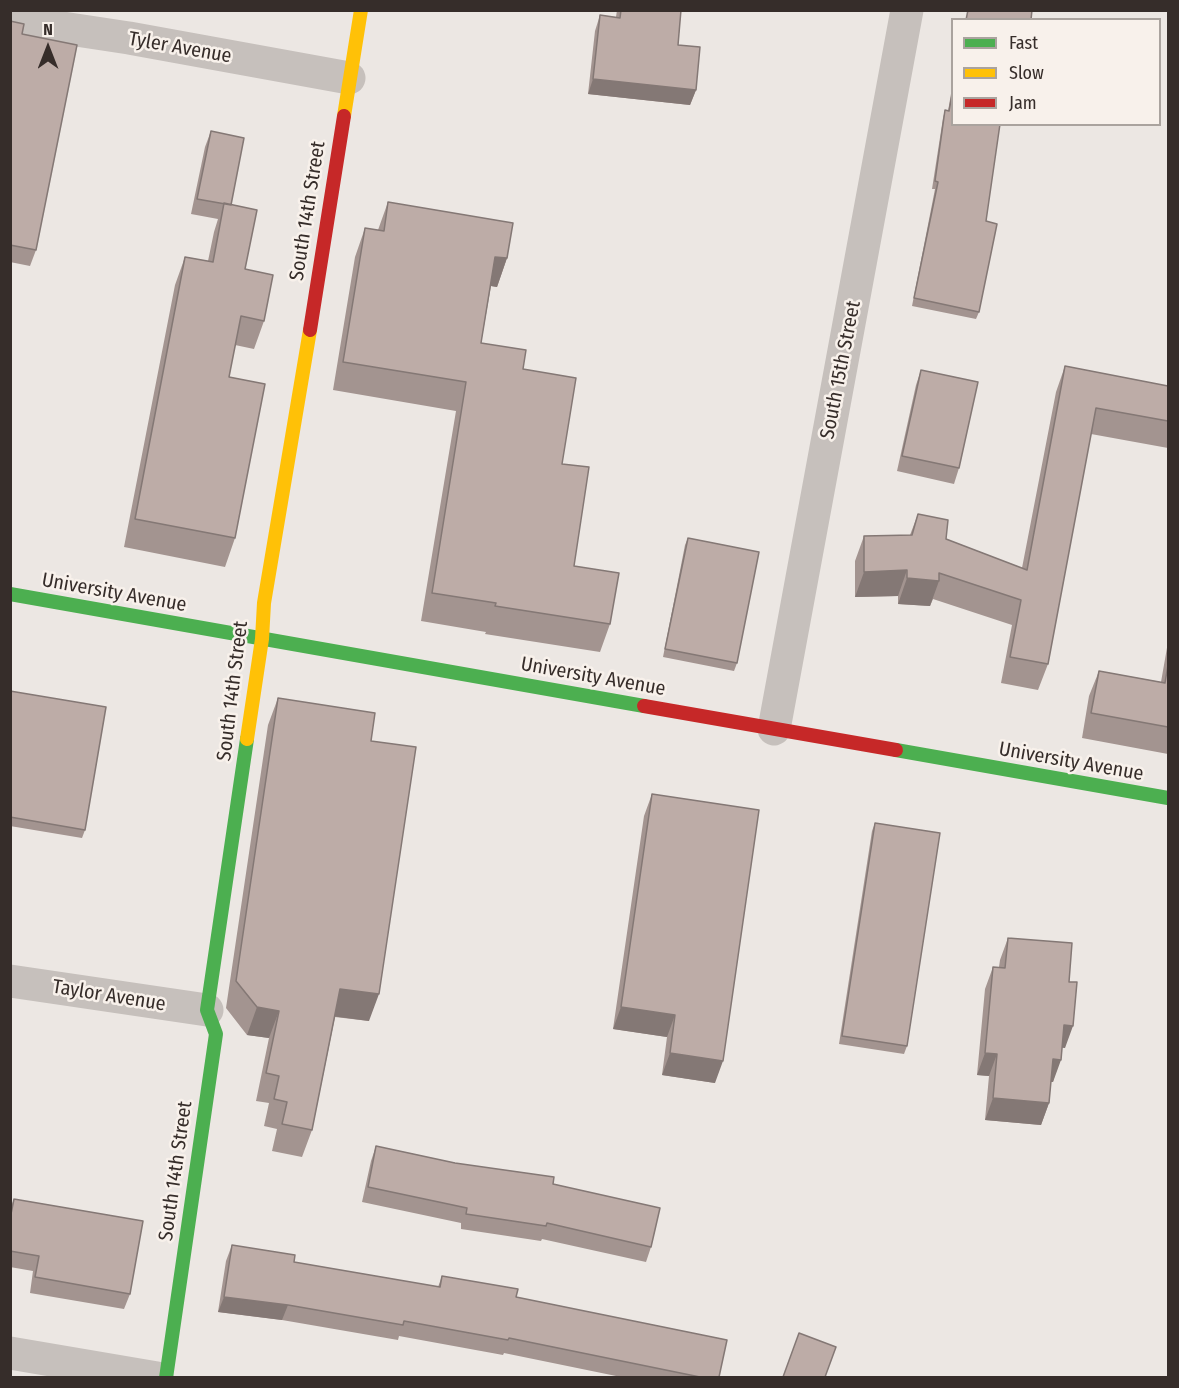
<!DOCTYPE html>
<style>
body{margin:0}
#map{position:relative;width:1179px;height:1388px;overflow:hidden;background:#ece7e3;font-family:"Fira Sans Condensed",sans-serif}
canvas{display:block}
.frame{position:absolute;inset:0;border:12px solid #362d2a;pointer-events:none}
.legend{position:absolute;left:951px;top:18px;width:210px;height:108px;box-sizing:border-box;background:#f8f1eb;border:2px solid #aaa39e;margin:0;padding:8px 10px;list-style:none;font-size:18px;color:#362d2a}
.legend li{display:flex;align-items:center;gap:12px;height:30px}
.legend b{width:30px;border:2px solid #aaa39e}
.north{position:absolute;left:18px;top:18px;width:60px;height:60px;-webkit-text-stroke:4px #f8f1eb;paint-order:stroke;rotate:0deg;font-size:16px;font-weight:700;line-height:24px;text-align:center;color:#362d2a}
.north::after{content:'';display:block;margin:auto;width:21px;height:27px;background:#362d2a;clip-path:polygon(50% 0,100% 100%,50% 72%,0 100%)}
</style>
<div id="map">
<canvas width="1179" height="1388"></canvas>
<div class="frame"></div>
<ul class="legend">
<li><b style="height:8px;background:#4caf50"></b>Fast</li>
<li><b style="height:8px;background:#ffc107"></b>Slow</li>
<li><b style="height:8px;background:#c62828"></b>Jam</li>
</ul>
<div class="north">N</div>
</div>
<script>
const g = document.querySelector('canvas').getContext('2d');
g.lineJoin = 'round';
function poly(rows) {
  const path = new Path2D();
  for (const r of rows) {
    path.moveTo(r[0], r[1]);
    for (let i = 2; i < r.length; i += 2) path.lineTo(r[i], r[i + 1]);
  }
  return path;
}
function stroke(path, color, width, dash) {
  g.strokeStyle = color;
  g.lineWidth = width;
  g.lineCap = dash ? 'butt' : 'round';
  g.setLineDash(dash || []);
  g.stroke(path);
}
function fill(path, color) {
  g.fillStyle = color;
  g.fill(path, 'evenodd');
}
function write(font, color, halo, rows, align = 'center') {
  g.font = font + ' "Fira Sans Condensed",sans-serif';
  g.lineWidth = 5;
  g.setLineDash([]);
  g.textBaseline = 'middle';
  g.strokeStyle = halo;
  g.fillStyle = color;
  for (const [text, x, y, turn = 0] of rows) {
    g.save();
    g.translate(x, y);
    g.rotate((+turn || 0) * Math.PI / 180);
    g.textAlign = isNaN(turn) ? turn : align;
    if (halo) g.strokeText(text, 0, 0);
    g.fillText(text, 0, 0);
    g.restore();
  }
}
stroke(poly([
 [10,20,129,38,349,78],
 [774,729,907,10],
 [10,981,207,1010],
 [10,1353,157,1378]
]), '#c6c0bc', 33);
stroke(poly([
 [10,594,644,706],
 [896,750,1168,798],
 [166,1378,216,1034,207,1010,247,739]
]), '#4caf50', 14);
stroke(poly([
 [344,116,361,10],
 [247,739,262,639,264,603,310,330]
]), '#ffc107', 14);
stroke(poly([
 [310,330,344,116],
 [644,706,896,750]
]), '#c62828', 14);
fill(poly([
 [617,10,681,10,678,45,696,90,690,105,588,94,595,31,600,15,616,17],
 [10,21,22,34,36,250,30,266,10,262],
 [952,88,952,124,986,221,979,312,976,319,912,306,935,189,932,189,943,118,945,110,948,111],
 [211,131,231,205,245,269,264,321,254,349,235,345,229,377,235,538,225,567,124,547,175,285,185,257,208,261,214,232,218,219,191,214,205,147],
 [388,202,507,258,497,287,491,286,481,343,523,369,562,464,574,566,610,624,600,652,485,634,486,632,421,621,456,411,333,390,355,257,365,228,378,230],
 [1065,366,1168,386,1168,448,1091,434,1048,664,1038,690,1001,683,1012,625,933,599,930,606,898,604,898,596,855,597,855,561,864,536,910,535,918,514,946,539,1022,568,1056,392],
 [921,370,959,468,954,484,897,471,916,385],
 [688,538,737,663,734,671,663,657,685,545],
 [1168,642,1168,754,1082,738,1089,696,1099,671,1161,682],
 [10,691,85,830,82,838,10,826],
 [278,698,371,741,369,1021,335,1017,312,1130,302,1157,272,1151,277,1129,264,1126,269,1103,256,1101,269,1038,247,1035,226,1008,268,725],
 [652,794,715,1083,662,1075,667,1037,613,1029,644,816],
 [875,823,907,1046,904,1054,839,1044,872,831],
 [1008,938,1069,982,1065,1048,1062,1047,1053,1082,1051,1082,1049,1103,1041,1125,985,1120,989,1076,977,1075,985,989,993,967,999,967,1000,960],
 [376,1146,553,1184,651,1247,646,1262,542,1239,541,1241,461,1229,461,1223,362,1202,371,1161],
 [14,1199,130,1294,124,1309,30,1293,33,1271,10,1267,10,1209],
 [232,1245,294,1262,438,1287,442,1276,516,1297,719,1377,621,1377,504,1353,503,1355,399,1336,398,1340,282,1320,218,1312,226,1261]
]), '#a39490');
fill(poly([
 [593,79,696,90,690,105,588,94],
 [495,257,507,258,497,287,485,285],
 [907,570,898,596,855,597,864,572],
 [907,578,939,581,930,606,898,604],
 [340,989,379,994,369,1021,331,1016],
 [257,1007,279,1011,269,1038,247,1035],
 [621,1007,675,1015,667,1037,613,1029],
 [1064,1025,1073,1026,1065,1048,1056,1047],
 [670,1053,723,1061,715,1083,662,1075],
 [985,1053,997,1054,989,1076,977,1075],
 [1053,1059,1061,1060,1053,1082,1045,1081],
 [993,1098,1049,1103,1041,1125,985,1120],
 [224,1297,288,1305,282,1320,218,1312]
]), '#847875');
const building = poly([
 [621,10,681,10,678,45,700,47,696,90,593,79,600,15,620,18,621,10],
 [968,10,1032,10,1031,20,966,20,968,10],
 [10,21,24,24,22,34,77,45,36,250,10,245,10,21],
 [952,95,952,124,1000,124,986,221,997,224,979,312,914,298,938,182,935,181,945,110,949,111,952,95],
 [211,131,244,138,231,205,197,199,211,131],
 [388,202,513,223,507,258,495,257,481,343,526,350,523,369,576,378,562,464,589,467,574,566,619,573,610,624,495,606,496,603,432,593,466,382,343,362,365,228,384,231,388,202],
 [224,203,257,210,245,269,273,275,264,321,241,316,229,377,265,384,235,538,135,519,185,257,213,262,224,203],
 [1065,366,1168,386,1168,421,1096,408,1048,664,1010,657,1021,600,939,573,939,581,907,578,907,570,864,572,864,536,912,535,918,514,948,520,946,539,1027,570,1065,366],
 [921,370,978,382,959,468,902,456,921,370],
 [688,538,759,552,737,663,665,649,688,538],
 [1168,665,1168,727,1091,713,1099,671,1165,683,1168,665],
 [10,691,106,707,85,830,10,817,10,691],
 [278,698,375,713,371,741,416,747,379,994,340,989,312,1130,282,1124,287,1102,274,1099,279,1076,266,1073,279,1011,257,1007,236,981,278,698],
 [652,794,759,810,723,1061,670,1053,675,1015,621,1007,652,794],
 [875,823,940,833,907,1046,842,1036,875,823],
 [1008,938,1072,943,1069,982,1077,982,1073,1026,1064,1025,1061,1060,1053,1059,1049,1103,993,1098,997,1054,985,1053,993,967,1005,968,1008,938],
 [376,1146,455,1163,554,1177,553,1184,660,1208,651,1247,547,1223,546,1226,466,1214,467,1208,368,1187,376,1146],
 [14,1199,143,1221,130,1294,35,1277,39,1256,10,1251,10,1219,14,1199],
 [232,1245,295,1255,294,1262,440,1287,442,1276,518,1289,516,1297,727,1340,719,1377,700,1377,509,1338,508,1340,404,1321,403,1325,288,1305,224,1297,232,1245],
 [799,1333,836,1347,825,1377,783,1377,799,1333]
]);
fill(building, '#bdaca7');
stroke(building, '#847875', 1.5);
write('20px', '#362d2a', '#f8f1eb', [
 ["Tyler Avenue",180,48,10],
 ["South 14th Street",308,211,-81],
 ["South 15th Street",841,370,-79],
 ["University Avenue",114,593,10],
 ["University Avenue",593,677,10],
 ["South 14th Street",233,691,-83],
 ["University Avenue",1071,762,10],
 ["Taylor Avenue",109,996,9],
 ["South 14th Street",176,1171,-82]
]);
</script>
